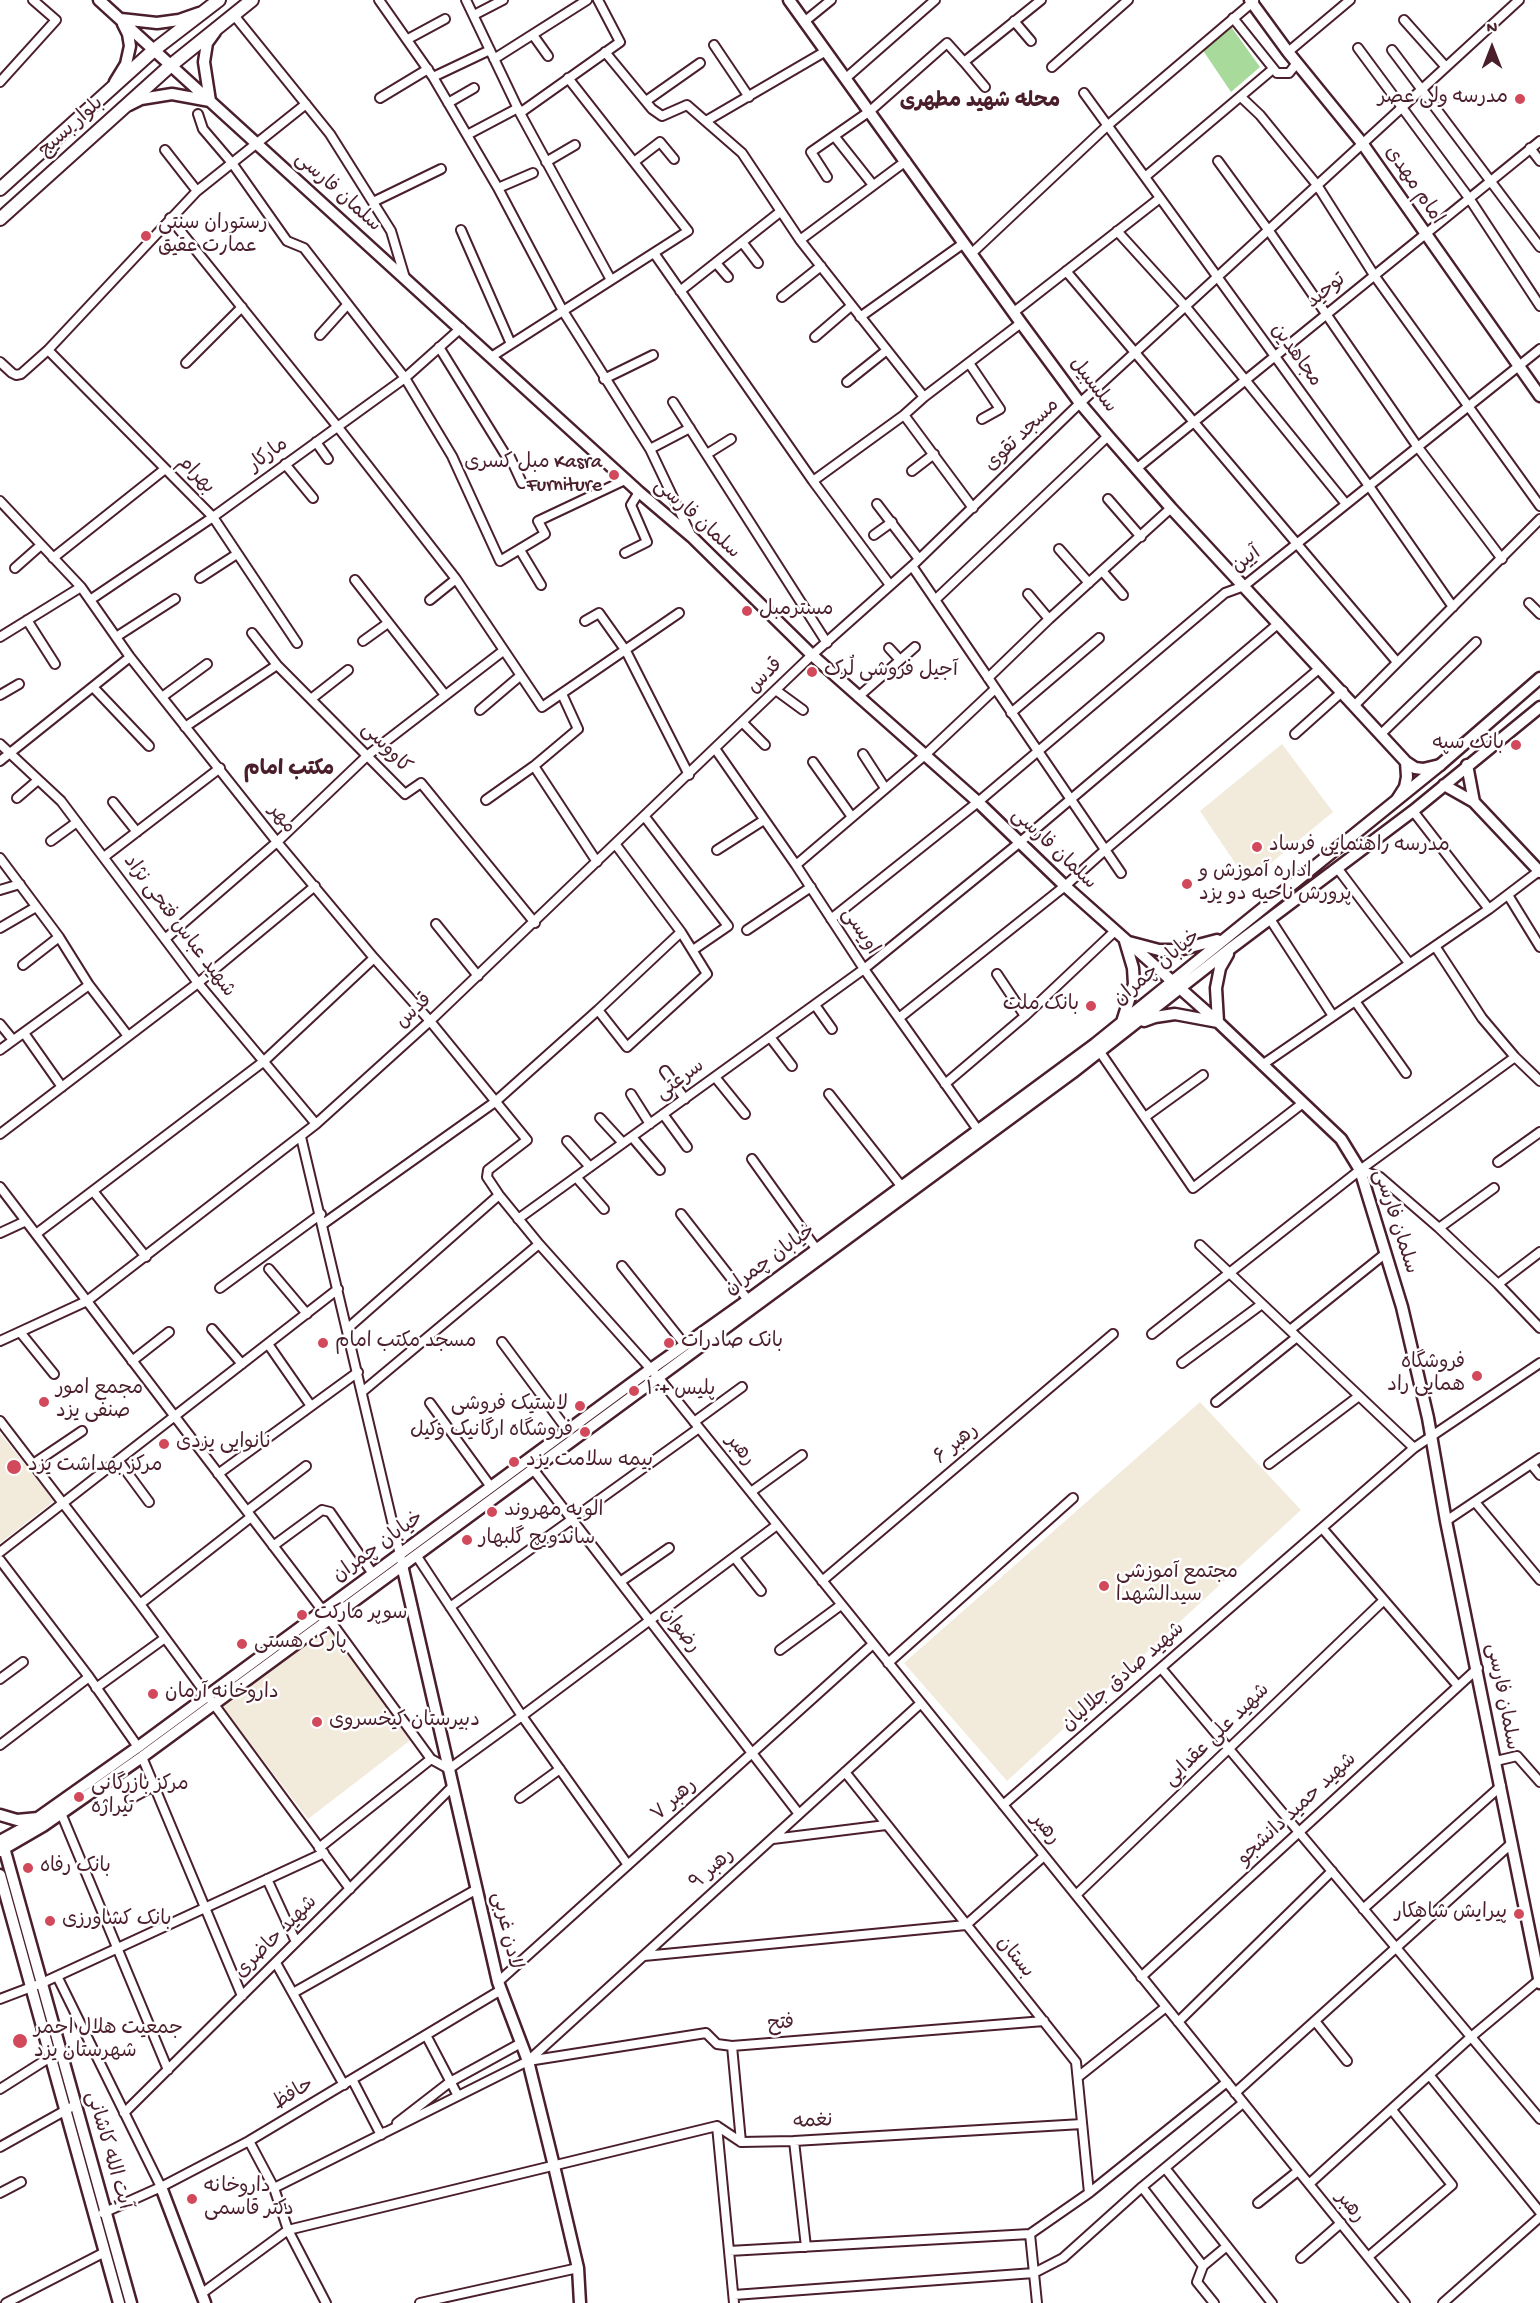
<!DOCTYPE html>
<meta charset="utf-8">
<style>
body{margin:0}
#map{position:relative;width:1540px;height:2303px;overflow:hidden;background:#fff;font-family:"Gochi Hand",sans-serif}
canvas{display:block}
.north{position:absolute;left:1462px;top:18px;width:60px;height:60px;-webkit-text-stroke:4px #fff;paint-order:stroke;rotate:0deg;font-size:16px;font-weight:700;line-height:24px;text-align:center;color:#4a1f2b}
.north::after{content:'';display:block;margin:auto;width:21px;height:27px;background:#4a1f2b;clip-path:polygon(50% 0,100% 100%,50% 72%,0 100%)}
</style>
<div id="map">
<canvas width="1540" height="2303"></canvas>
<div class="north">N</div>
</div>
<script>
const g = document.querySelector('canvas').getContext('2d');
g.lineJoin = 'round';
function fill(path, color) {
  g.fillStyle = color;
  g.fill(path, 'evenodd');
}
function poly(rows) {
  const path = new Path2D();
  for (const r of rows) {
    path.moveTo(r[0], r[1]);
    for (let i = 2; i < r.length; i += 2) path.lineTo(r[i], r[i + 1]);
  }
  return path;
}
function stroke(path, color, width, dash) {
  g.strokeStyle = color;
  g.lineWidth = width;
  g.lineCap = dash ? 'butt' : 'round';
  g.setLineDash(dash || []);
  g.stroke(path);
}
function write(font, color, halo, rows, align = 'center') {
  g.font = font + ' "Gochi Hand","Playpen Sans Arabic",sans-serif';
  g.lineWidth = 5;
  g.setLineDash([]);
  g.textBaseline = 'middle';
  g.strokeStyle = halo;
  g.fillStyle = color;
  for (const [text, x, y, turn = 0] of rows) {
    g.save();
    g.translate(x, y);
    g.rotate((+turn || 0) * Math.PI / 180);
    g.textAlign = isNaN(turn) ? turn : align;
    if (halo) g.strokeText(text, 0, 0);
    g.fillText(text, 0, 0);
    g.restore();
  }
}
fill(poly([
 [1282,744,1333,812,1248,882,1200,811],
 [1200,1402,1301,1510,1007,1781,904,1663],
 [0,1433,54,1501,0,1543],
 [327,1625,412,1739,308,1819,221,1705]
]), '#f2ebdc');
fill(poly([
 [1229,24,1260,67,1231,92,1202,49]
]), '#a7da9b');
const minor = poly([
 [379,0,433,77,498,188,563,311,650,449,690,533],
 [466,0,520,113,611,280],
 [233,14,330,134,391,231,405,278],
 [474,15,503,0],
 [1233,18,1277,73,1289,73,1297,63],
 [1404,20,1445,66],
 [1014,21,1031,41],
 [804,22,831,0],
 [533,35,548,56],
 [408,39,445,19],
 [714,45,749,97],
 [1358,48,1469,198,1540,306],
 [1392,50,1540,247],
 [605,52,652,109,662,116,687,105,742,153,800,240,924,397],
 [1288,52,1350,0],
 [494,59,587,0],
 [964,62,985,87],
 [1052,67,1128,0],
 [433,77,490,50],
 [846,78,935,0],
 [0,82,56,20,33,0],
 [1084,93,1369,486,1453,607],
 [1241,97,1260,115,1317,185,1374,275,1540,506],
 [380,98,428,69],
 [646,101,700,63],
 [448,103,474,88],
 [520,113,620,42,598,0],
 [198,114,203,129,232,163,287,241,304,248,405,378,452,456,500,561,545,534,538,521,625,480],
 [706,121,826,51],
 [467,135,518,108],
 [835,137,873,185],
 [1530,148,1540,161],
 [165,150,197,191],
 [1218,161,1269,231,1417,446,1502,559],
 [546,162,575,145],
 [634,162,660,142,674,159],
 [827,177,811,152,870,111,947,43,964,62,1041,0],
 [1145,177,1273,69],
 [498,188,533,173],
 [373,202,441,169],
 [170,218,337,426,456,579,542,707,679,613],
 [461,230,511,344],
 [1117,231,1186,307,1346,504],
 [800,240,906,161],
 [742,242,758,263],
 [654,253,813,481,890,585],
 [972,253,1107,126,1254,1],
 [716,263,728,277],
 [1066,271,1397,662],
 [680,291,780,212],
 [782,297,821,266],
 [1014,312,1160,198],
 [860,317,964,243],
 [320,335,347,305],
 [815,337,851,306],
 [439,347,505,454,510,457,522,483],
 [48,350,213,517,297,643],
 [491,357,688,231,568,78],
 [0,362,12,373,16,375,21,374,48,350,197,191,306,104],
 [186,363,242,307],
 [969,363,1000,409,982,419],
 [604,379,653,355],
 [847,382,887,350],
 [673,402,827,643],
 [904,415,973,508],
 [316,442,328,459],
 [650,449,690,428],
 [707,454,731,439],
 [285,464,313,498],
 [1136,469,1540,141],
 [912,471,934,454],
 [813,481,904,415,924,397,1021,323],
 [1108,499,1141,537],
 [0,501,81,587,130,657,277,842,374,958,430,1021,527,1140,488,1170,487,1177,499,1195,539,1244,658,1377,1405,2303],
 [877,504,919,559],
 [874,535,892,522],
 [1059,549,1089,583],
 [520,550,541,585],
 [625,553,647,542,631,505,639,492],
 [53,558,165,469],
 [912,566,1121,873],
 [15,568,41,545],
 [1103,572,1123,595],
 [200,578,237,554],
 [355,580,445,695],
 [1028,594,1049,619],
 [90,600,213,517,405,378,461,328],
 [430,600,456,579],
 [935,600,1108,436],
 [1529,603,1540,614],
 [27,620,55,664],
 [585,621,599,613,626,651,689,775],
 [252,633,277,665,405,794,421,783,535,923],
 [0,637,81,587],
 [116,637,175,599],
 [363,641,388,623],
 [889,648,900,660],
 [988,678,1049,619,1171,508],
 [93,687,149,746],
 [777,691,803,710],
 [0,695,19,684],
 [162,697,207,664],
 [858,697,915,647],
 [311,699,348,670],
 [1355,705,1540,519],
 [480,710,520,676],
 [1011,713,1099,638],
 [743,723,765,745],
 [185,727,277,665],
 [1295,734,1343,691],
 [1381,734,1476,642],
 [0,744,61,801,198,983,316,1124],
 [716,750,796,865,864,969,978,1130],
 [863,754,885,788],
 [0,761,130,657],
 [813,762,852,817],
 [534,766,597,862],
 [17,798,38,780],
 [486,800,534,766,578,729,562,694],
 [113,802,137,832],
 [1413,811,1489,909],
 [645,817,728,926,693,950],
 [51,841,77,822],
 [717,850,764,820],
 [104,857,220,768],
 [0,858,59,937,89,985,128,1036],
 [796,865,925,755,995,689],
 [1338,869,1409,963],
 [0,890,20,884],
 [1508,895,1540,947],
 [831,919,978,802,1225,593,1244,586,1540,349],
 [1270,919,1333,1016],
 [436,924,478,976],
 [0,928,36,907],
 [747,930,811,887],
 [165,939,277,842,368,755,503,651],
 [1435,946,1482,1018,1515,1057,1540,1081],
 [23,965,59,937],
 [997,974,1025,1016],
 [1355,1001,1406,1073],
 [815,1005,832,1029],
 [598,1010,627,1047,707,974,681,932,616,845],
 [899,1018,1065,886,1105,850,1320,668],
 [0,1024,13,1040],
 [24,1033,62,1087],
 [770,1037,792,1066],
 [0,1050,89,985],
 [1100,1052,1193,1188,1303,1103],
 [1262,1065,1489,909,1539,871],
 [665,1071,685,1099],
 [715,1077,745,1114],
 [945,1084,1025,1016,1115,931],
 [631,1094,650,1124],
 [829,1094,902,1187],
 [663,1114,687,1147],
 [1145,1117,1203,1075],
 [600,1118,623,1143],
 [0,1134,198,983,315,886],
 [301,1137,401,1559],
 [632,1137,660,1170],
 [567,1141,590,1167],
 [752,1159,817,1250],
 [1498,1162,1540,1132],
 [1360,1170,1380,1177,1439,1228,1498,1284,1540,1328],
 [576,1177,604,1209],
 [0,1187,323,1611],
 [93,1191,146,1257],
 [681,1214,748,1300],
 [518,1219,864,969,1019,843,1279,623],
 [323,1224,495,1102,598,1010,681,932],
 [1439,1228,1494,1188],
 [0,1233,26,1221],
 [36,1234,263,1062,374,958],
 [1200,1245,1414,1448],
 [622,1266,685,1345],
 [269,1269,307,1314],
 [1498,1284,1540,1252],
 [220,1288,321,1214],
 [348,1328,499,1195],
 [212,1329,242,1364],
 [1290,1330,1386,1253],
 [20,1332,54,1374],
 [1152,1334,1360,1170,1515,1057],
 [0,1341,87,1301,316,1124,430,1021,812,655,912,566,1080,403,1519,0],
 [502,1342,568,1431],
 [268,1344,311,1406],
 [132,1361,169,1332],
 [1182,1363,1262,1304],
 [362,1392,539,1244],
 [1216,1402,1297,1337],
 [430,1403,491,1487],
 [0,1421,140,1604,350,1889],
 [694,1422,742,1387],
 [118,1460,149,1502],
 [33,1464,82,1431],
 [1269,1464,1359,1396],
 [1531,1464,1540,1475],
 [533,1469,799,1814],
 [218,1474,358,1372],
 [751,1492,802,1455],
 [1475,1502,1540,1580],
 [247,1511,306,1466],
 [1446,1521,1540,1458],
 [1322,1528,1458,1686],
 [273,1546,322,1510,330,1512,373,1574],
 [0,1552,338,1289],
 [416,1555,522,1716,628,1865],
 [735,1558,761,1591],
 [0,1560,89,1677,138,1747],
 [822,1581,1113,1334],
 [620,1582,669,1548],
 [140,1604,251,1517],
 [450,1607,699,1428],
 [329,1619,431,1759,449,1769,522,1716,777,1525],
 [780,1650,841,1605],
 [888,1663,1073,1498],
 [1161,1668,1540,2119],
 [0,1679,23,1662],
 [96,1688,165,1638],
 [0,1745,89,1677],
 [142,1757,242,1996],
 [1496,1761,1517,1756,1540,1782],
 [845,1772,1076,2062,1089,2193],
 [520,1798,560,1769],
 [130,1799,154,1786],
 [1003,1805,1414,1448,1540,1363],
 [61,1813,168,2070],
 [773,1839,886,1825],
 [319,1848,431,1759],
 [267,1879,296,1942],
 [1076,1895,1384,1600],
 [1363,1909,1501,1786],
 [644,1956,966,1925,1044,1856],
 [276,1963,344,2085],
 [57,1976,161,2187],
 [1141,1977,1478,1668],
 [498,1982,873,1644],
 [293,1993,477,1889],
 [0,1999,42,1983,324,1853],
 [1315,2021,1347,2061],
 [1178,2022,1332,1871],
 [426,2035,458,2096],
 [732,2046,741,2142],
 [528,2061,706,2033,717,2044,732,2046,1044,2021],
 [1430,2076,1540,2212],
 [1078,2077,1166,2007],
 [352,2079,381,2135,385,2132],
 [0,2089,52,2056],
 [1235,2093,1512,1843],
 [124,2113,453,1786],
 [397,2123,450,2082,521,2043],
 [717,2126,734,2303],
 [249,2141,274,2188,288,2230,326,2303],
 [794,2141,806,2247],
 [0,2147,75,2105],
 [1165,2168,1272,2303],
 [1309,2184,1471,2037,1539,1980],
 [1142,2187,1203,2266,1197,2282,1214,2303],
 [274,2188,528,2061,921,1703],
 [0,2193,21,2182],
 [1258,2203,1298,2171],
 [103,2213,161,2187,249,2141,501,1990],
 [1030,2234,1089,2193,1227,2082],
 [1030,2234,1037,2303],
 [729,2251,1030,2234],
 [1368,2257,1452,2185,1392,2110],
 [1301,2258,1341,2223],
 [1203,2266,1227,2246],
 [201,2294,288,2230,717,2126,741,2142,794,2141,1082,2124],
 [734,2295,1034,2273,1063,2258,1142,2187,1243,2103],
 [6,2303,105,2252],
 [420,2303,578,2268],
 [1443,2303,1540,2217]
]);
const tertiary = poly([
 [789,0,1021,323,1080,403,1108,436,1171,508,1406,762,1415,768,1423,769,1440,765],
 [1398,798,1405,787,1407,777,1406,762],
 [402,1565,498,1982,528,2061,554,2166,578,2268,580,2303],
 [161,2187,205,2303]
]);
const secondary = poly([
 [99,0,639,492,692,537,812,655,978,802,1065,886,1218,1022,1341,1139,1360,1170,1402,1307,1428,1418,1446,1521,1540,1983],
 [1250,0,1288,52,1362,143,1540,396],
 [121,19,157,23,179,20,199,13],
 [115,82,126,64,130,46,128,34,123,24],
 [129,105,141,99,172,94,210,101,204,62,207,43,215,32],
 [1467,765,1474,802],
 [1444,785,1474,802,1540,872],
 [1144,1021,1155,1017,1175,1014,1218,1022,1216,988,1220,968,1228,954],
 [1122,1022,1134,984,1133,968,1125,941,1159,950,1179,950,1217,940],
 [0,1815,17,1820,38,1818],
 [0,1841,22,1829,138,1747,651,1369,748,1300,1095,1044,1440,765,1540,678],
 [3,1844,131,2303],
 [0,1851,43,1826,142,1757,1072,1073,1231,948,1413,811,1540,707],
 [0,1875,119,2303]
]);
const primary = poly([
 [0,189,154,50,219,0],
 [0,219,170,66,252,0]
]);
stroke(minor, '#4a1f2b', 12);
stroke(tertiary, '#4a1f2b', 15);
stroke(secondary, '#4a1f2b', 15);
stroke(primary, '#4a1f2b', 16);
stroke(minor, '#fff', 8);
stroke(tertiary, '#fff', 10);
stroke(secondary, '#fff', 10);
stroke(primary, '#fff', 12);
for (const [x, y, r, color] of [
 [1520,99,6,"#d1495b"],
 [146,236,6,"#d1495b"],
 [614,475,6,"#d1495b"],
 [747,611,6,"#d1495b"],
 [812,672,6,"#d1495b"],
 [1516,745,6,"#d1495b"],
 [1257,847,6,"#d1495b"],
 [1187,884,6,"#d1495b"],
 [1091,1006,6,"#d1495b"],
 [323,1343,6,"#d1495b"],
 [669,1343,6,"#d1495b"],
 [1477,1376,6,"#d1495b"],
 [634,1391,6,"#d1495b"],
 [44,1402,6,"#d1495b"],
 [580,1406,6,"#d1495b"],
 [585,1432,6,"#d1495b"],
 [164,1444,6,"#d1495b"],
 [514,1462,6,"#d1495b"],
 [14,1467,8,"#d1495b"],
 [492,1512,6,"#d1495b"],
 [467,1540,6,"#d1495b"],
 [1104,1586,6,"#d1495b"],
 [302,1615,6,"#d1495b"],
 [242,1644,6,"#d1495b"],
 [153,1694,6,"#d1495b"],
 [317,1722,6,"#d1495b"],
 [79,1797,6,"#d1495b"],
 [28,1868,6,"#d1495b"],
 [1519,1914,6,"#d1495b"],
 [50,1921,6,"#d1495b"],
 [20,2041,8,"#d1495b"],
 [192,2199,6,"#d1495b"]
]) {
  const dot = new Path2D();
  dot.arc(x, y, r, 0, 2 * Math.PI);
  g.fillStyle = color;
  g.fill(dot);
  stroke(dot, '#fff', 2);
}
write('20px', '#4a1f2b', '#fff', [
 ["مدرسه ولی عصر",1508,99,"right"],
 ["رستوران سنتی",158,225],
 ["عمارت عقیق",158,248],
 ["مبل کسری Kasra",602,464,"right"],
 ["Furniture",602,487,"right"],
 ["مسترمبل",759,611],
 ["آجیل فروشی لُرک",824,672],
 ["بانک سپه",1504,745,"right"],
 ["مدرسه راهنمایی فرساد",1269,847],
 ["اداره آموزش و",1199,873],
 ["پرورش ناحیه دو یزد",1199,896],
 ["بانک ملت",1079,1006,"right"],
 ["مسجد مکتب امام",335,1343],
 ["بانک صادرات",681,1343],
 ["فروشگاه",1465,1364,"right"],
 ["همایی راد",1465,1387,"right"],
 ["مجمع امور",56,1390],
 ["صنفی یزد",56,1413],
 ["پلیس +۱۰",646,1391],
 ["لاستیک فروشی",568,1406,"right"],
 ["فروشگاه ارگانیک وکیل",573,1432,"right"],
 ["نانوایی یزدی",176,1444],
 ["بيمه سلامت يزد",526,1462],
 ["مرکز بهداشت یزد",28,1467],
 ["الویه مهروند",504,1512],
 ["ساندویچ گلبهار",479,1540],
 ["مجتمع آموزشی",1116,1574],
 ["سیدالشهدا",1116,1597],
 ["سوپر مارکت",314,1615],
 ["پارک هستی",254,1644],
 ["داروخانه آرمان",165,1694],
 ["دبیرستان کیخسروی",329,1722],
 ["مرکز بازرگانی",91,1786],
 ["تیراژه",91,1809],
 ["بانک رفاه",40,1868],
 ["پیرایش شاهکار",1507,1914,"right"],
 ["بانک کشاورزی",62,1921],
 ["جمعیت هلال احمر",34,2030],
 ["شهرستان یزد",34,2053],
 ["داروخانه",204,2188],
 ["دکتر قاسمی",204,2211]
], 'left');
write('20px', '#4a1f2b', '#fff', [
 ["بلوار بسیج",72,128,-42],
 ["امام مهدی",1413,186,56],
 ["سلمان فارسی",337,193,42],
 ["توحید",1327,292,-39],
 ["مجاهدین",1295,356,54],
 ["سلسبیل",1092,386,52],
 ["مسجد تقوی",1023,436,-44],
 ["مارکار",269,456,-36],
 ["بهرام",195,476,46],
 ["سلمان فارسی",696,520,42],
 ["آیین",1247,561,-36],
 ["قدس",766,677,-45],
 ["کاووسی",385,749,46],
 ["مهر",281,820,51],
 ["سلمان فارسی",1053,850,43],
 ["شهید عباس فتحی نژاد",178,927,53],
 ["اویسی",859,932,57],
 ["خیابان چمران",1158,969,-40],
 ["قدس",415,1012,-43],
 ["سرعتی",681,1081,-36],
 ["سلمان فارسی",1394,1222,72],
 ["خیابان چمران",771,1261,-36],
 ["رهبر ۶",957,1445,-40],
 ["رهبر",739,1451,51],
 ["خیابان چمران",379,1548,-36],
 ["رضوان",679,1631,52],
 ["شهید صادق جلالیان",1124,1678,-41],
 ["سلمان فارسی",1501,1697,79],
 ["شهید علی عقدایی",1218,1736,-44],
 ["رهبر ۷",675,1801,-42],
 ["شهید حمید دانشجو",1298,1810,-43],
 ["رهبر",1044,1830,51],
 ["رهبر ۹",713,1870,-42],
 ["لادن غربی",505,1931,77],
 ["شهید حاضری",277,1938,-45],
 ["بستان",1014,1958,51],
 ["فتح",781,2025,-5],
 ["حافظ",294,2095,-31],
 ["نغمه",813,2123,-3],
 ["آیت الله کاشانی",107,2151,74],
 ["رهبر",1349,2208,51]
]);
write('bold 21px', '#4a1f2b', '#fff', [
 ["محله شهید مطهری",980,103],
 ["مکتب امام",289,771]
]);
</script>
